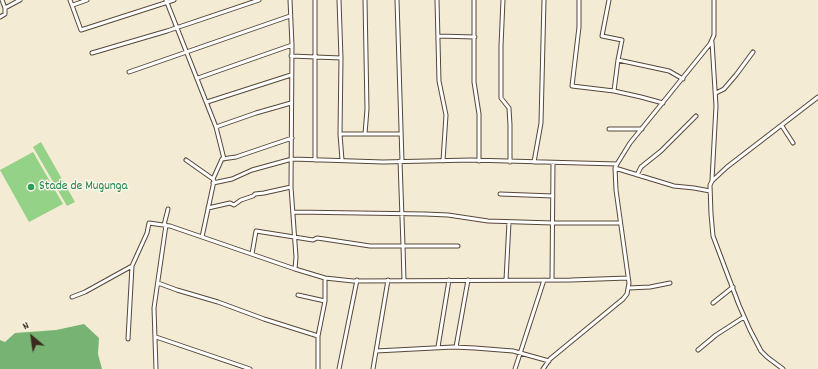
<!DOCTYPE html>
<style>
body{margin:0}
#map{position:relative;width:818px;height:369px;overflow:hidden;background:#f4ebd5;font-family:Dekko,sans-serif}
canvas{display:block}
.north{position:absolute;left:12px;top:317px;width:40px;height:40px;-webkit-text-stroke:3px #fbf7ec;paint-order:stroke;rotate:331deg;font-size:11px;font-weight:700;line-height:16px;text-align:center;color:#3b2a1e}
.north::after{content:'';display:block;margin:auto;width:14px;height:18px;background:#3b2a1e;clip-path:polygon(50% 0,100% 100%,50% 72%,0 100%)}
</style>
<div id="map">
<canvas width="818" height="369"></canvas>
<div class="north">N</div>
</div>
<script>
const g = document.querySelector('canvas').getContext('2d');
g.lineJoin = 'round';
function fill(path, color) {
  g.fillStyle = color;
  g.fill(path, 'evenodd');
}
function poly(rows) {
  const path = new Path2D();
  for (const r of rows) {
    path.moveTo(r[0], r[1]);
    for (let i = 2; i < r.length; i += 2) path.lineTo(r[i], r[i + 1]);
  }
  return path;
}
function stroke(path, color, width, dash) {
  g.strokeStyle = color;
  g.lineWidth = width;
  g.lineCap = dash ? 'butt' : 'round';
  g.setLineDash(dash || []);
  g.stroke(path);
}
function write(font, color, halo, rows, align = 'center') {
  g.font = font + ' Dekko,sans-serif';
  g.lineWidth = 3;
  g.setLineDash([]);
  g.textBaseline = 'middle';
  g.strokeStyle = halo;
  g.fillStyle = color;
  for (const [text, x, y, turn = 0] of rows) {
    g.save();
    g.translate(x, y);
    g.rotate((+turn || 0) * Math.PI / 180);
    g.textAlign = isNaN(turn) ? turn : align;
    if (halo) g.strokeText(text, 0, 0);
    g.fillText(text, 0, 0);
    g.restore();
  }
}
fill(poly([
 [41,142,75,202,67,206,33,147],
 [33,152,63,204,29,222,0,170]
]), '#94d288');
fill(poly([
 [84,324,99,338,98,354,102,369,0,369,0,340,5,342,15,333,56,330]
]), '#77b474');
const minor = poly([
 [70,0,81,30,174,0],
 [166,0,216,127,224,159],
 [290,0,292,45,291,187,296,257,295,269],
 [339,0,341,58,340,134,342,160],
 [397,0,402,161],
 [437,0,439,81,446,115,443,161],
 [474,0,474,82,479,114,479,161],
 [503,0,501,46,501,98,509,108,510,125,510,162],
 [579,0,579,27,572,86,614,91,641,97,663,103],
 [609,0,602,36,622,40,618,60,614,91],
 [73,5,87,0],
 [5,8,20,0],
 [0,17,5,14,5,8,2,0],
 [438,36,475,37],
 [712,42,716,106,712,180],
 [92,53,167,31,259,0],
 [291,56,341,58],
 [618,60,669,71,683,79],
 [129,72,290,16],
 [198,78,292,45],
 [716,93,724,89,736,75,753,52],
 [207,102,291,75],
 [782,126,793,143],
 [216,127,256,113,291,103],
 [609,129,642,129],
 [340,134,401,134],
 [365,134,367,109,365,0],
 [186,160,213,179],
 [315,160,315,0],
 [400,161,403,246,458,246],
 [534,162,541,123,544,0],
 [615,168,674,186,694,188,710,191],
 [637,175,641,167,661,151,696,116],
 [213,183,232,179,252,170,292,159,383,162,471,160,617,164],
 [500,194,553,196],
 [208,208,230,203,234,205,241,200,253,196,255,194,264,193,291,187],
 [294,212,425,214,448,215,488,221,553,223,620,223],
 [164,225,168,209],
 [202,237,214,181,213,179,222,159,236,157,292,138],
 [252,254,256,231,313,240,317,238,324,239,370,246,403,246,404,280],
 [506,280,509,222],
 [552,280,553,163],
 [158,283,177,290,218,302,264,319,318,336],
 [628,288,650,287,670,283],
 [298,295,325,301],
 [72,297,85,292,132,266,147,233,149,223,170,226,295,269,325,278,353,281,571,280,628,278],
 [713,303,733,287],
 [156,337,250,369],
 [128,339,132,266],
 [438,347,449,280],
 [456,347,468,280],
 [698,350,716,335,744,317],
 [376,351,453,347,475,348,513,351,549,361],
 [156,369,154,308,166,225],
 [318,369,318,336,325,301,325,278],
 [339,369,357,280],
 [373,369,388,280],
 [515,369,544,280],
 [543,369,550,359,623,299,627,294,629,283,616,190,615,168,617,164,630,143,710,44,714,35,714,0],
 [783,369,767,357,761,351,750,330,739,305,713,236,711,214,710,185,712,181,727,167,818,97]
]);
stroke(minor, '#574739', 5);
stroke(minor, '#fff', 3);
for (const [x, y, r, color] of [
 [31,187,4,"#2e9e5b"]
]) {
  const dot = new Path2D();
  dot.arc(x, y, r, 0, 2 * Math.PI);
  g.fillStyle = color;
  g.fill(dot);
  stroke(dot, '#fbf7ec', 1.5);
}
write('13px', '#27864d', '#fbf7ec', [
 ["Stade de Mugunga",39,187]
], 'left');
</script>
